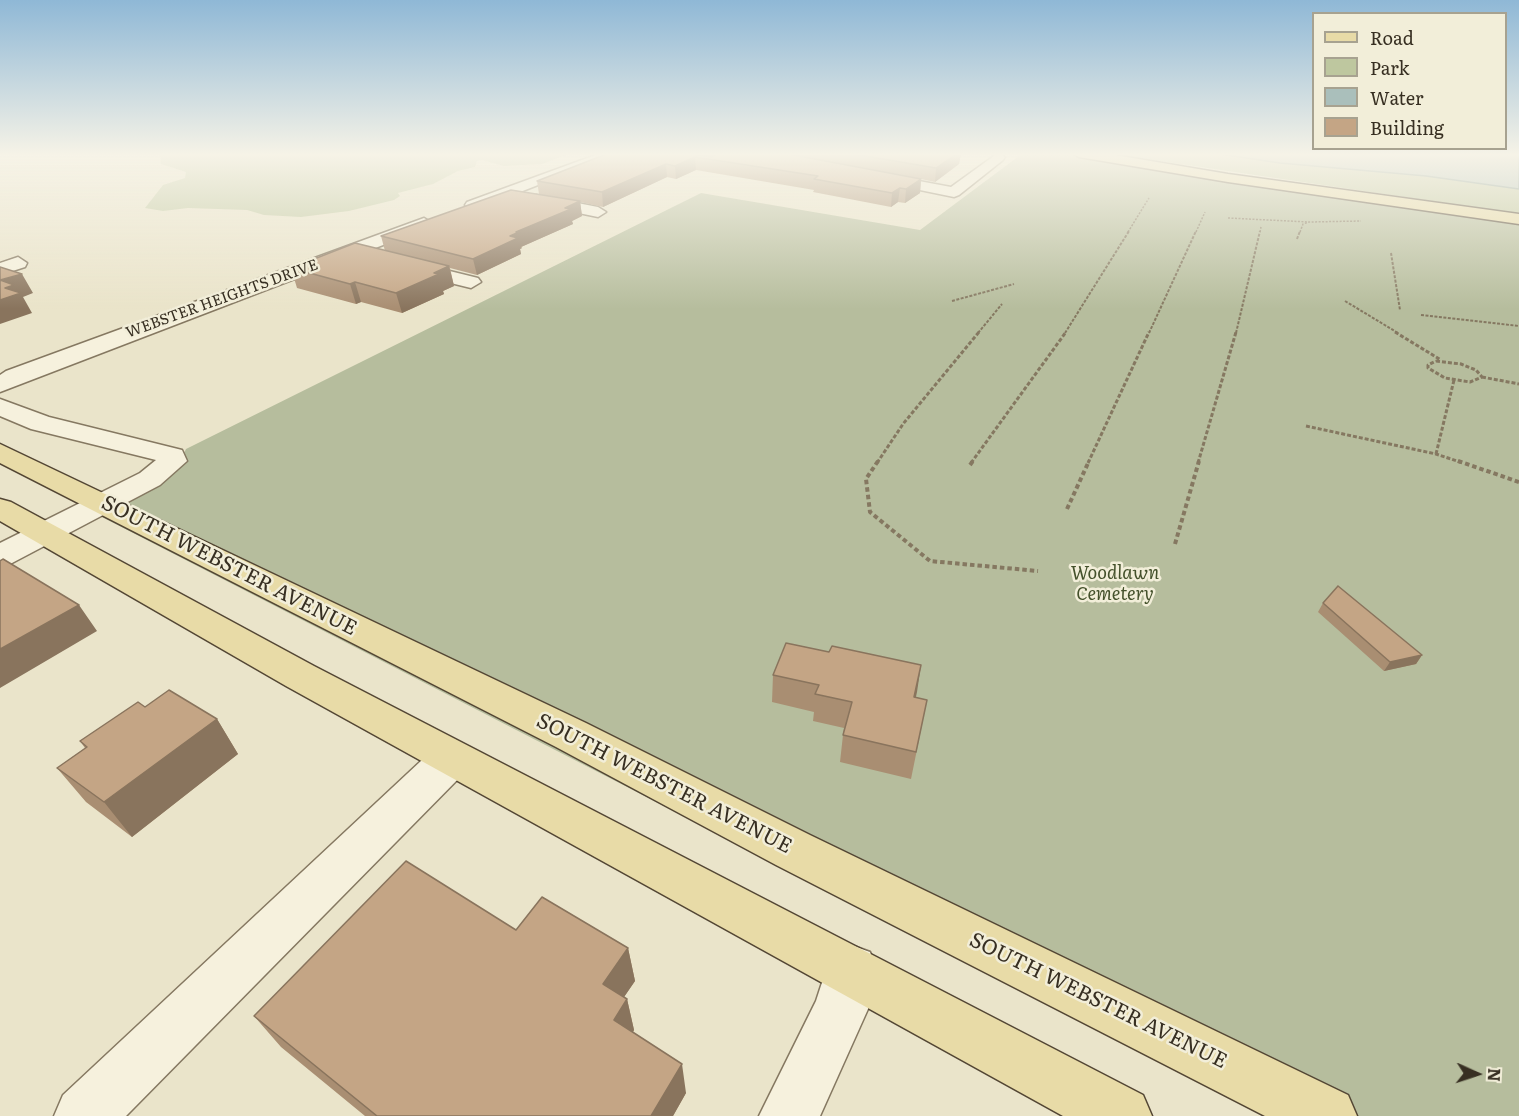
<!DOCTYPE html>
<style>
body{margin:0}
#map{position:relative;width:1519px;height:1116px;overflow:hidden;background:#eae4ca;font-family:Literata,serif}
canvas{display:block}
.legend{position:absolute;left:1312px;top:12px;width:195px;height:138px;box-sizing:border-box;background:#f2eed9;border:2px solid #a7a290;margin:0;padding:8px 10px;list-style:none;font-size:18px;color:#372f22}
.legend li{display:flex;align-items:center;gap:12px;height:30px}
.legend b{width:30px;border:2px solid #a7a290}
.north{position:absolute;left:1447px;top:1044px;width:60px;height:60px;-webkit-text-stroke:4px #f2eed9;paint-order:stroke;rotate:93deg;font-size:16px;font-weight:700;line-height:24px;text-align:center;color:#372f22}
.north::after{content:'';display:block;margin:auto;width:21px;height:27px;background:#372f22;clip-path:polygon(50% 0,100% 100%,50% 72%,0 100%)}
</style>
<div id="map">
<canvas width="1519" height="1116"></canvas>
<ul class="legend">
<li><b style="height:8px;background:#e8dba7"></b>Road</li>
<li><b style="height:16px;background:#bec79f"></b>Park</li>
<li><b style="height:16px;background:#aabfbb"></b>Water</li>
<li><b style="height:16px;background:#c4a585"></b>Building</li>
</ul>
<div class="north">N</div>
</div>
<script>
const g = document.querySelector('canvas').getContext('2d');
g.lineJoin = 'round';
function fill(path, color) {
  g.fillStyle = color;
  g.fill(path, 'evenodd');
}
function poly(rows) {
  const path = new Path2D();
  for (const r of rows) {
    path.moveTo(r[0], r[1]);
    for (let i = 2; i < r.length; i += 2) path.lineTo(r[i], r[i + 1]);
  }
  return path;
}
function stroke(path, color, width, dash) {
  g.strokeStyle = color;
  g.lineWidth = width;
  g.lineCap = dash ? 'butt' : 'round';
  g.setLineDash(dash || []);
  g.stroke(path);
}
function write(font, color, halo, rows, align = 'center') {
  g.font = font + ' Literata,serif';
  g.lineWidth = 5;
  g.setLineDash([]);
  g.textBaseline = 'middle';
  g.strokeStyle = halo;
  g.fillStyle = color;
  for (const [text, x, y, turn = 0] of rows) {
    g.save();
    g.translate(x, y);
    g.rotate((+turn || 0) * Math.PI / 180);
    g.textAlign = isNaN(turn) ? turn : align;
    if (halo) g.strokeText(text, 0, 0);
    g.fillText(text, 0, 0);
    g.restore();
  }
}
fill(poly([
 [164,153,571,153,542,164,504,166,482,160,477,161,475,167,458,171,433,184,398,193,400,196,394,200,349,211,301,217,264,215,247,210,188,208,163,211,145,208,163,185,185,178,186,172,161,164,160,154],
 [1106,153,1213,153,1280,163,1426,176,1519,189,1519,214]
]), '#bec79f');
fill(poly([
 [1023,153,1063,153,1519,222,1519,1116,1267,1116,100,516,174,473,186,449,701,193,920,230]
]), '#b6bd9d');
const water = poly([
 [1213,153,1519,153,1519,189,1426,176,1280,163,1213,153]
]);
fill(water, '#aabfbb');
stroke(water, '#718d89', 1.5);
const minor = poly([
 [601,153,620,153,479,208,467,208,465,205,467,202,601,153],
 [998,153,1005,157,1003,160,959,195,954,197,876,181,869,177,876,173,951,187,998,153],
 [536,195,598,207,606,212,598,217,530,203,528,200,536,195],
 [424,218,432,223,430,227,0,392,0,375,6,371,424,218],
 [18,257,27,263,25,267,0,275,0,263,18,257],
 [409,261,478,278,481,282,471,288,402,271,400,267,402,263,409,261],
 [0,399,49,417,182,450,187,461,160,485,12,563,0,566,0,543,140,473,156,460,31,429,0,416,0,399],
 [452,741,467,746,473,758,467,770,126,1116,54,1116,63,1095,437,746,452,741],
 [851,945,870,952,877,971,868,1009,820,1116,759,1116,816,1001,832,952,851,945]
]);
const major = poly([
 [1072,153,1103,153,1228,174,1519,214,1519,224,1228,182,1079,157,1072,153],
 [0,444,586,723,810,835,1348,1095,1357,1116,1265,1116,776,865,556,747,0,463,0,444],
 [0,499,11,502,314,666,1143,1095,1152,1116,1063,1116,286,686,0,521,0,499]
]);
stroke(minor, '#857861', 3);
stroke(major, '#534634', 3);
stroke(poly([
 [1228,218,1309,222],
 [1128,232,1149,198],
 [1196,232,1205,212],
 [1260,232,1261,227],
 [1300,232,1303,224,1309,222,1361,221]
]), '#857861', 1.5, [2, 1.5]);
stroke(poly([
 [1297,239,1300,231],
 [1391,253,1400,310],
 [952,301,1014,284],
 [1345,301,1398,333],
 [1421,315,1519,326],
 [978,333,1002,304],
 [1065,333,1129,231],
 [1149,333,1196,231],
 [1236,333,1260,231]
]), '#857861', 2, [3, 1.5]);
stroke(poly([
 [1395,332,1441,360],
 [1436,361,1461,364,1476,370,1482,377,1470,382,1445,378,1428,368,1428,365,1436,361],
 [1482,377,1519,384],
 [1306,426,1436,454,1463,463],
 [1436,454,1454,380],
 [877,463,903,424,979,332],
 [971,463,1066,332],
 [1088,463,1149,332],
 [1198,463,1236,332]
]), '#857861', 3, [4, 2]);
stroke(poly([
 [878,461,866,479,870,512,930,561,1038,571],
 [1458,461,1519,482],
 [970,465,973,461],
 [1067,509,1089,461],
 [1175,544,1199,461]
]), '#857861', 4, [4.5, 3]);
fill(minor, '#f6f1dd');
fill(major, '#e8dba7');
fill(poly([
 [609,153,783,153,788,154,786,153,961,153,959,164,935,182,921,179,920,193,905,203,898,202,891,207,813,192,814,190,696,170,676,179,667,177,603,207,580,202,582,216,572,221,573,224,521,247,522,248,520,249,521,254,477,275,450,268,454,286,443,291,444,294,402,313,361,302,356,304,297,288,291,268,385,251,381,236,539,194,537,181],
 [1323,603,1422,655,1416,664,1384,671,1318,612],
 [773,675,927,700,911,779,840,762,843,735,844,728,813,721,814,712,772,702],
 [145,707,217,719,238,754,132,837,86,802,57,768,85,748,80,741],
 [516,930,628,948,635,981,624,997,627,999,634,1030,633,1032,686,1093,673,1116,365,1116,281,1047,254,1016]
]), '#a98e72');
fill(poly([
 [958,153,961,153,959,164,935,182,936,168],
 [695,157,696,170,676,179,675,166],
 [666,164,667,177,603,207,602,192],
 [921,179,920,193,905,203,906,189],
 [900,188,898,202,891,207,892,193],
 [580,201,582,216,572,221,573,224,521,247,522,248,520,249,521,254,477,275,473,259,516,232],
 [449,266,454,286,443,291,444,294,402,313,396,293,434,273],
 [22,274,33,293,23,297,32,313,0,324,0,280],
 [355,282,361,302,356,304,350,284],
 [79,605,97,631,0,688,0,649],
 [1422,655,1416,664,1384,671,1390,662],
 [921,665,917,692,910,724,914,697],
 [217,719,238,754,132,837,104,802],
 [628,948,635,981,611,1016,603,984],
 [627,999,634,1030,621,1051,614,1020],
 [682,1064,686,1093,673,1116,651,1116]
]), '#89745d');
const building = poly([
 [609,153,686,153,712,157,717,153,783,153,921,179,906,189,900,188,892,193,814,179,818,176,695,157,675,166,666,164,602,192,537,181,609,153],
 [848,153,958,153,936,168,848,153],
 [511,190,580,201,565,208,571,209,516,232,519,232,510,236,518,238,473,259,381,236,511,190],
 [355,243,449,266,434,273,439,274,396,293,355,282,350,284,291,268,355,243],
 [0,267,22,274,0,280,14,285,5,288,21,293,0,300,0,267],
 [3,559,79,605,0,649,0,561,3,559],
 [1338,586,1422,655,1390,662,1323,603,1338,586],
 [786,643,829,652,832,646,921,665,914,697,927,700,916,752,843,735,852,702,815,694,819,685,773,675,786,643],
 [169,690,217,719,104,802,57,768,87,747,80,741,138,702,145,707,169,690],
 [406,861,516,930,542,897,628,948,603,984,627,999,614,1020,682,1064,651,1116,377,1116,254,1016,406,861]
]);
fill(building, '#c4a585');
stroke(building, '#89745d', 1.5);
const sky = g.createLinearGradient(0, 0, 0, 309);
sky.addColorStop(0, '#8fb8d6');
sky.addColorStop(0.5, '#f6f3e7');
sky.addColorStop(1, '#f6f3e700');
g.fillStyle = sky;
g.fillRect(0, 0, 1519, 309);
write('15px', '#372f22', '#f2eed9', [
 ["WEBSTER HEIGHTS DRIVE",222,299,-20]
]);
write('italic 18px', '#44512b', '#f2eed9', [
 ["Woodlawn",1115,574],
 ["Cemetery",1115,595]
]);
write('21px', '#372f22', '#f2eed9', [
 ["SOUTH WEBSTER AVENUE",229,566,27],
 ["SOUTH WEBSTER AVENUE",664,784,27],
 ["SOUTH WEBSTER AVENUE",1098,1001,26]
]);
</script>
